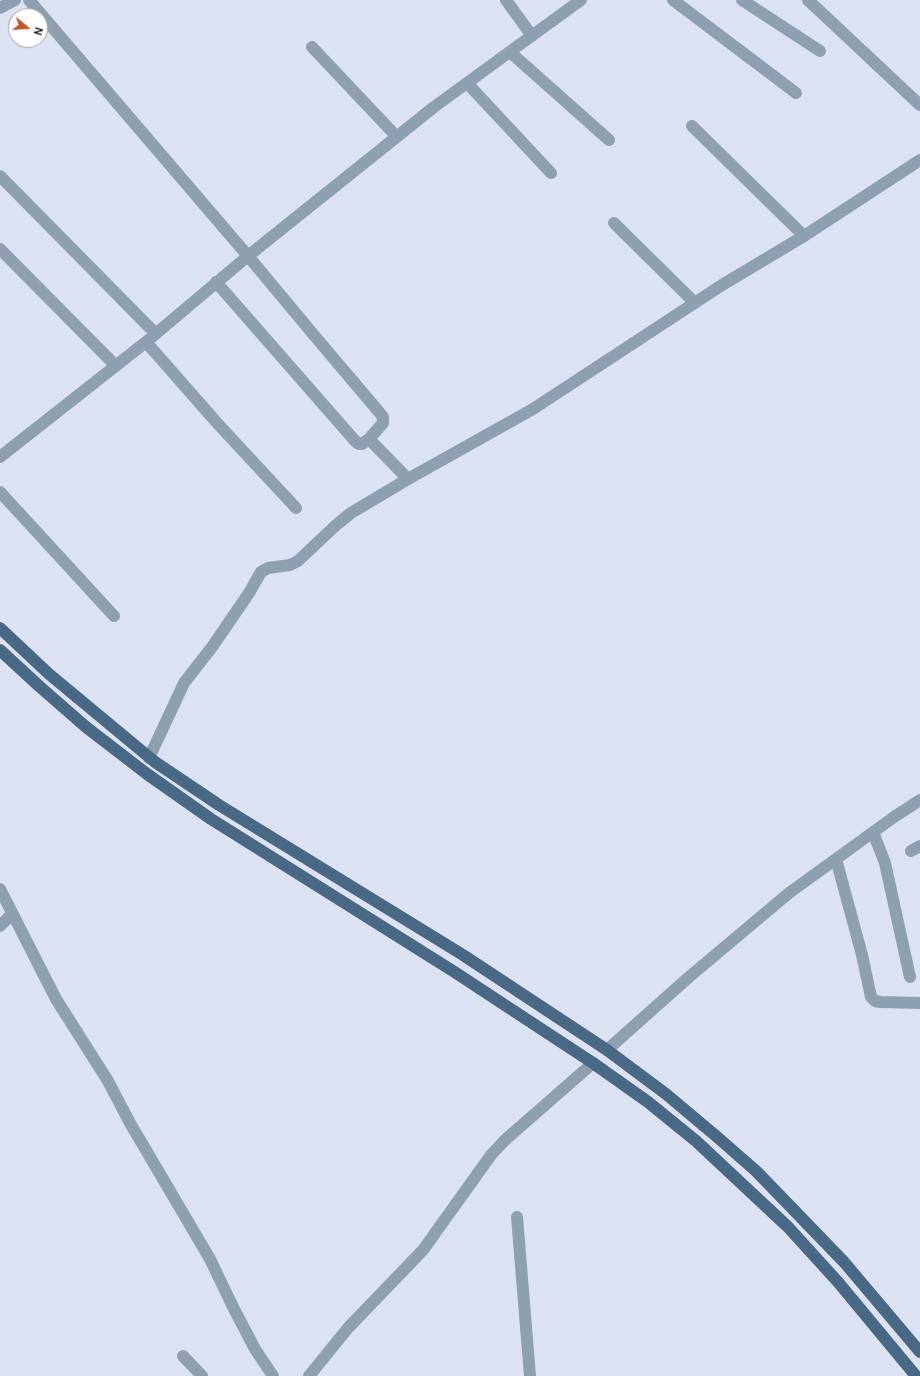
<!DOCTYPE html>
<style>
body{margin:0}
#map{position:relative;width:920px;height:1376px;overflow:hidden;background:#dde2f2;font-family:Cabin,sans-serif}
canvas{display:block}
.north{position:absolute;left:8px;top:8px;width:40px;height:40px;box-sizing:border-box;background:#fff;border:1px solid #a3a4a6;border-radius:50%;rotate:108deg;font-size:11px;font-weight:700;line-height:16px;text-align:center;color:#191b20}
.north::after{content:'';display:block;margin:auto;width:14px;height:18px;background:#be5a25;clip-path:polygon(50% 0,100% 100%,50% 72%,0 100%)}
</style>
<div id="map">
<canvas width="920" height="1376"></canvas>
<div class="north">N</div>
</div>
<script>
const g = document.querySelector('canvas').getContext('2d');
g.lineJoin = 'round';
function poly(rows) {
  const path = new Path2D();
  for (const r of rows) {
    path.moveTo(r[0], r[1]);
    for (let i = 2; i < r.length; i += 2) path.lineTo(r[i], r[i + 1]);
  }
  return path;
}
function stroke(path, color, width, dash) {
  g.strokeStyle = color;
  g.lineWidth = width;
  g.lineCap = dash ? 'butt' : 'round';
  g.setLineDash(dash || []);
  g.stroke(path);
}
stroke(poly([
 [29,0,248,256,313,334,379,412,383,417,383,423,369,439,362,444,359,444,356,442,216,282],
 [506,0,532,36],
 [673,0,796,93],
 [742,0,820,51],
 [808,0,920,105],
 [0,8,15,0],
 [312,47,397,137],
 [510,52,609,140],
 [467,83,551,173],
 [692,126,804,236],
 [0,176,155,333],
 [614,223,695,303],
 [0,249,116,366],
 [146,342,218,424,296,508],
 [369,439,408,479],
 [0,457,146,342,248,256,434,107,581,0],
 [0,492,114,616],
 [149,758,184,683,212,647,249,593,261,572,268,568,290,565,298,561,335,526,351,513,408,479,533,409,722,285,804,236,920,160],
 [873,832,885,863,910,977],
 [911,851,920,846],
 [836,859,862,955,871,997,875,1001,880,1002,920,1003],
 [0,889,56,999,108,1081,130,1123,210,1259,233,1307,255,1349,273,1376],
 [0,926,12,914],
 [607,1050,689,977,789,893,894,817,920,800],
 [517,1217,530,1376],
 [183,1356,202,1376],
 [309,1376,348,1328,423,1250,491,1155,505,1140,593,1063]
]), '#8ea0b0', 12);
stroke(poly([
 [0,628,49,674,155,762,219,805,463,955,607,1050,666,1094,716,1136,756,1171,788,1204,844,1262,920,1352],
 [0,650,39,686,86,727,147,774,211,819,453,971,593,1063,648,1102,696,1141,788,1227,838,1282,916,1376]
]), '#476985', 12);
</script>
